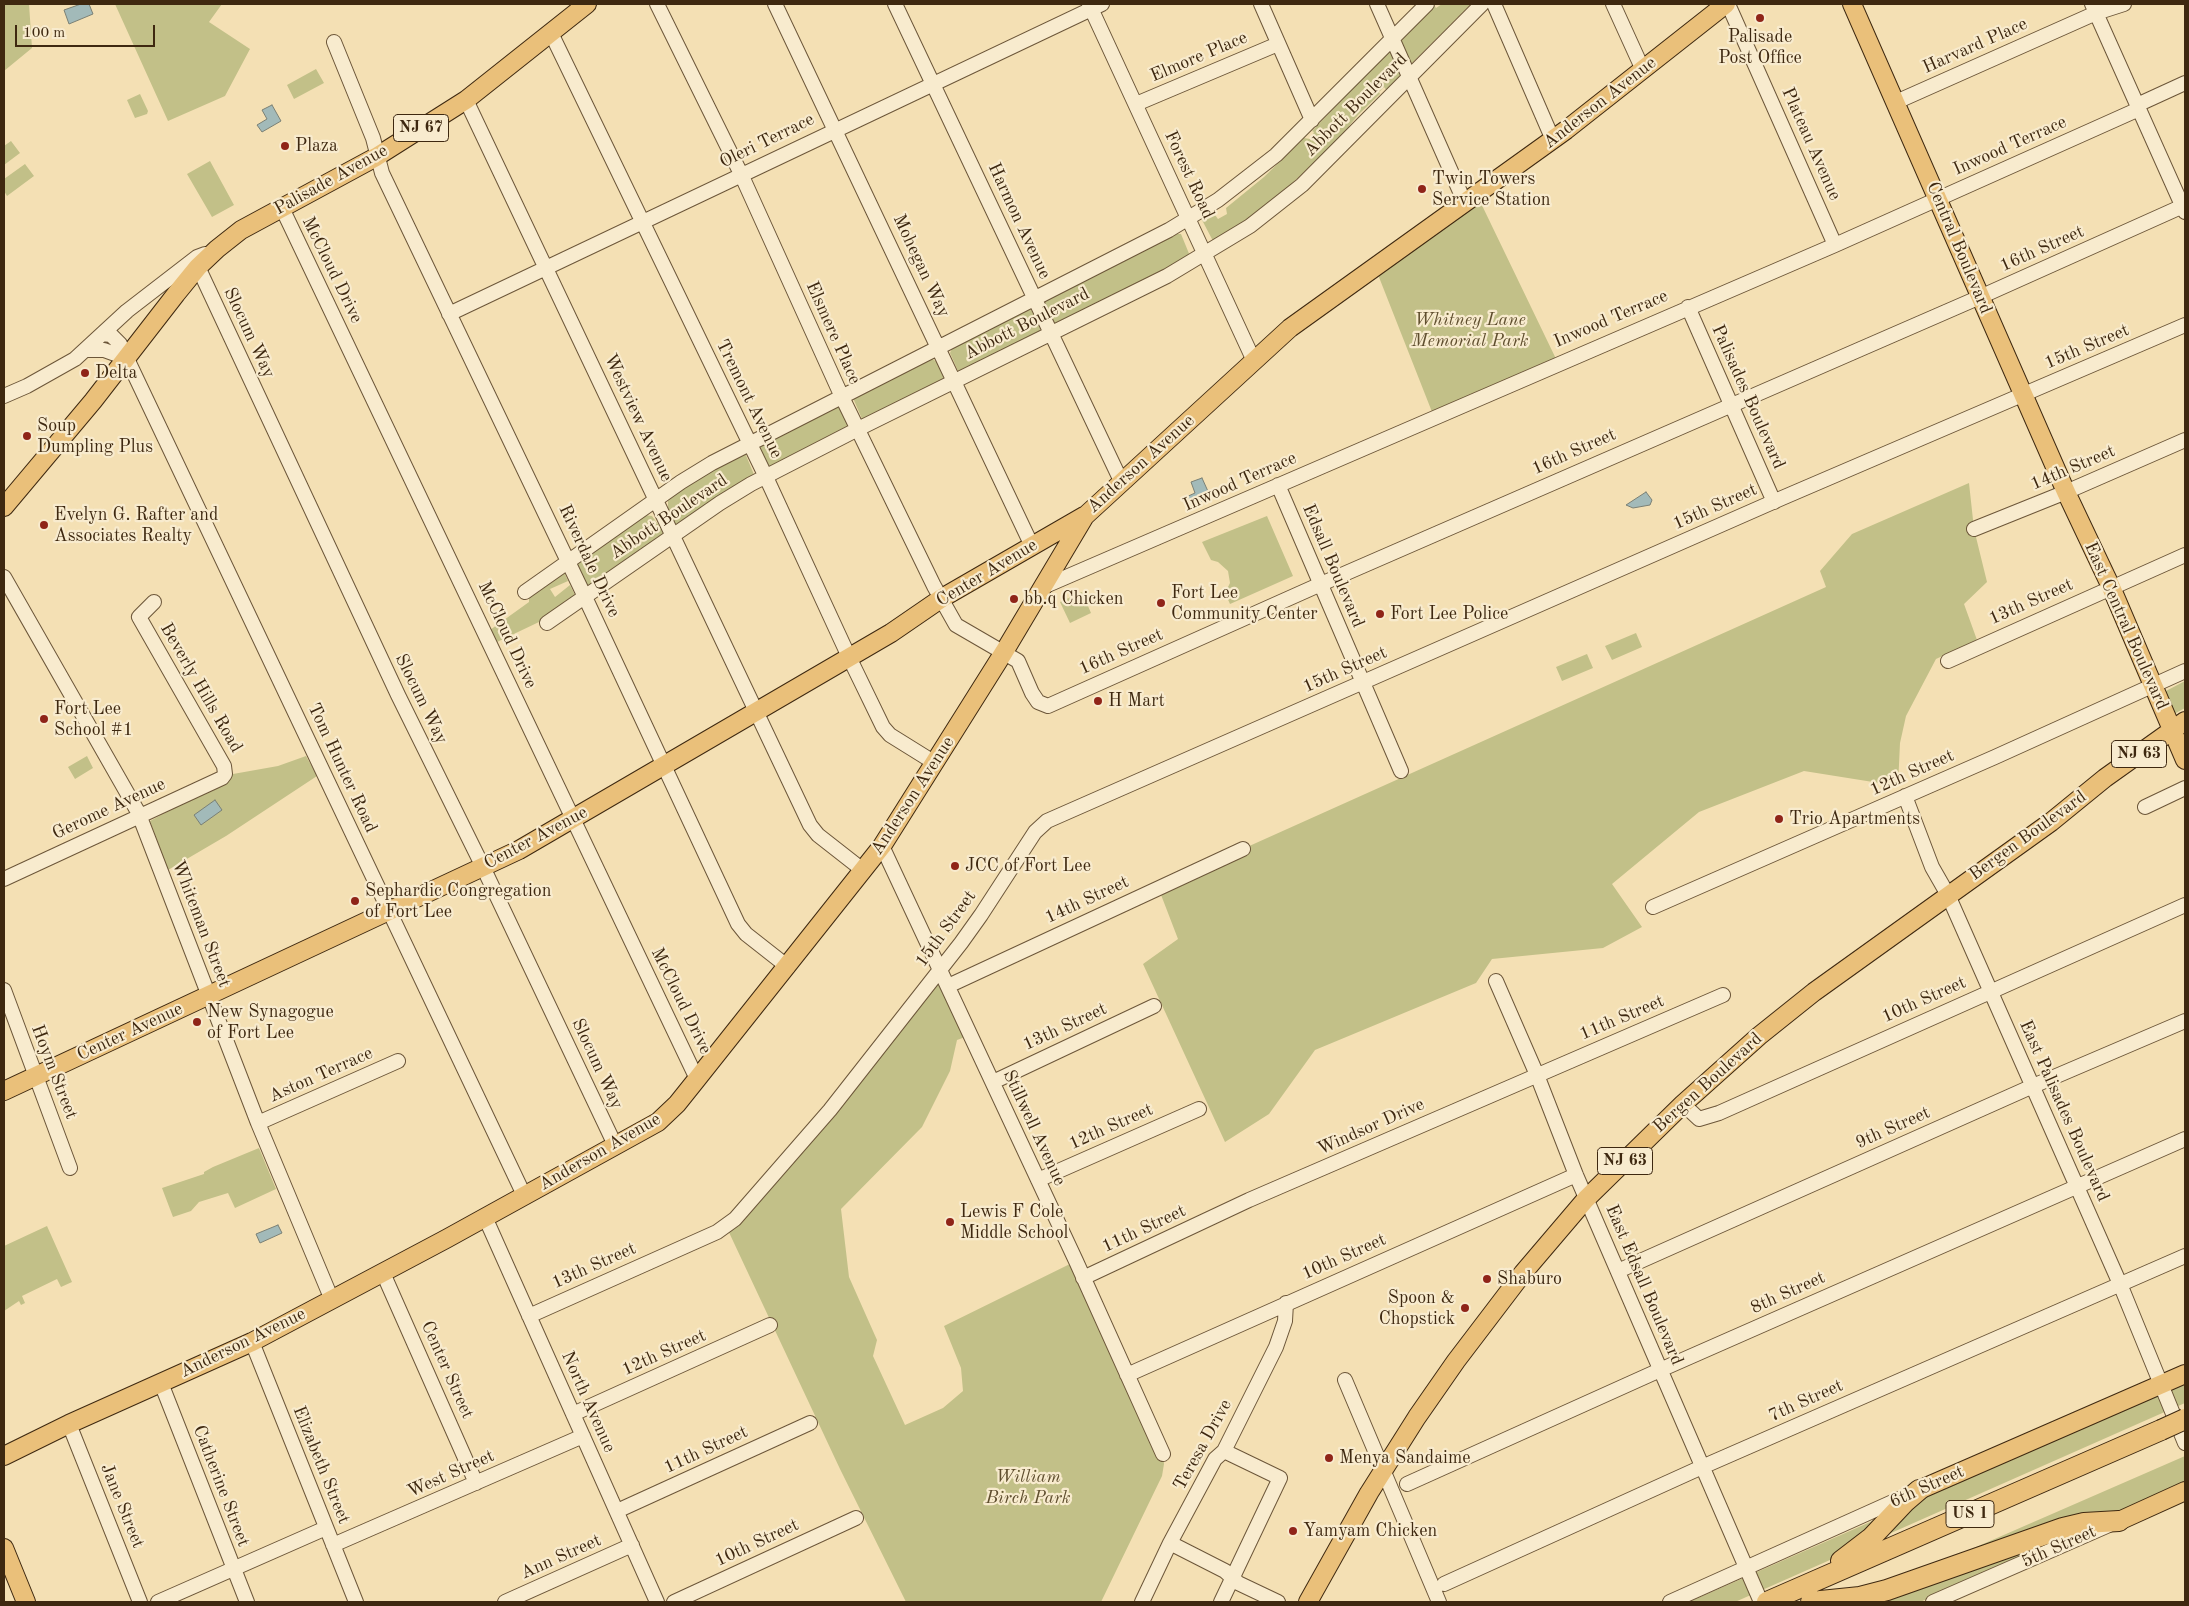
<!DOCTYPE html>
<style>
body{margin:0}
#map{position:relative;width:2189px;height:1606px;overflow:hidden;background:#f4e0b4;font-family:"Old Standard TT",serif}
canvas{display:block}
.frame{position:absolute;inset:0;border:5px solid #3e2810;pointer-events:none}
.scale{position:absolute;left:15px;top:25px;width:140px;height:22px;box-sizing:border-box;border:2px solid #3e2810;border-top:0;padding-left:6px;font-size:15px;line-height:18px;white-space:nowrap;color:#3e2810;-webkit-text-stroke:4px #f8ebce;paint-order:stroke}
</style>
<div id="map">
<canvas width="2189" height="1606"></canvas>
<div class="frame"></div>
<div class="scale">100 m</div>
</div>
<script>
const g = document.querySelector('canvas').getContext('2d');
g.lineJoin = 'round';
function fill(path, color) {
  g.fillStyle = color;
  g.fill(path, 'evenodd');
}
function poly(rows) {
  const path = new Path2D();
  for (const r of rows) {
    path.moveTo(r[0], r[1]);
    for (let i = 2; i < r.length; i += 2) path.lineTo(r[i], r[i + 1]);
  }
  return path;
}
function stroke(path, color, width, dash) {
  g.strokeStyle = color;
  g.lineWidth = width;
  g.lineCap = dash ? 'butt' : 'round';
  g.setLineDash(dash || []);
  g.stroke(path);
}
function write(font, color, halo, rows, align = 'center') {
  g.font = font + ' "Old Standard TT",serif';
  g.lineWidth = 4.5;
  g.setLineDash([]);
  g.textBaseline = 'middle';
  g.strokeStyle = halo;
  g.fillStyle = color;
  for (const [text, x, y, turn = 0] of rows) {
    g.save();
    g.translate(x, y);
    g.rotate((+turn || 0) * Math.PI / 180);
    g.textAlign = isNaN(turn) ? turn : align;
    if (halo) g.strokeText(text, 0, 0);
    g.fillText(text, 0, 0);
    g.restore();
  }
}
fill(poly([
 [4,4,29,4,32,48,4,71],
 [115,4,222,4,209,22,250,49,225,96,168,121],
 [1442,4,1471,4,1411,64,1401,41,1434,5,1436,8],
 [1388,52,1391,53,1402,76,1387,91,1384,87,1379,92,1380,94,1359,114,1349,126,1348,130,1284,191,1237,227,1213,241,1202,220,1204,217,1212,211,1218,219,1227,214,1226,208,1264,177,1304,138,1310,139,1314,132,1312,131],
 [316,69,324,83,294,99,287,85],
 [140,94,148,111,147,114,135,118,127,100],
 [11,141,20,153,4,165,4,146],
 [210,161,234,205,212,217,187,174],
 [25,164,34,176,7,196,4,191,4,179],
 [1477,195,1558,363,1434,417,1375,267],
 [1177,234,1181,234,1190,256,1189,258,1055,325,1053,323,1044,303,1045,301],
 [1029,309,1032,311,1040,327,1040,333,961,373,958,371,950,353,953,346],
 [931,358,937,362,945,380,863,420,862,419,853,398],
 [839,405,850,426,769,470,757,447],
 [745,453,755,477,676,526,668,511,668,501,671,497,739,454],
 [1969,483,1974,529,1987,582,1964,604,1977,640,1936,659,1906,716,1900,743,1898,786,1804,771,1699,812,1612,884,1642,927,1603,948,1492,959,1476,983,1315,1050,1269,1114,1225,1142,1143,964,1178,939,1158,887,1826,587,1820,571,1852,534],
 [645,515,652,516,663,531,663,536,588,587,576,563],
 [1267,516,1293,576,1230,604,1225,593,1230,583,1228,571,1218,562,1211,560,1202,542],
 [564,572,568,581,550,589,555,597,570,585,575,595,570,601,539,622,497,642,490,630,529,602,529,596],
 [1082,592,1091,613,1070,623,1060,602],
 [1636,633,1642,647,1612,660,1605,646],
 [1587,654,1593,668,1562,681,1556,667],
 [2185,681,2185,708,2174,714,2164,692],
 [87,756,93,768,75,779,68,767],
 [306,756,317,776,226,836,168,870,150,821,224,781,233,774,278,766],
 [940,970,971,1035,957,1040,950,1071,922,1127,841,1209,849,1277,877,1340,873,1356,905,1425,943,1408,963,1391,961,1368,944,1326,1076,1261,1163,1454,1164,1464,1162,1476,1101,1602,906,1602,840,1469,726,1226],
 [259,1148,276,1189,235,1208,228,1193,199,1202,191,1211,173,1217,162,1188,204,1174,204,1172,213,1167],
 [47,1226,72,1282,61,1287,57,1279,22,1296,25,1303,21,1305,19,1301,4,1311,4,1246],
 [2185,1383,2185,1403,1735,1602,1689,1602],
 [2185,1456,2185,1490,1920,1602,1850,1602]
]), '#c2c088');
const water = poly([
 [81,4,89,4,93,14,69,24,64,10,81,4],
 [272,105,281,121,262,132,257,125,267,119,262,110,272,105],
 [1202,478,1211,498,1188,508,1184,498,1195,493,1191,482,1202,478],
 [1646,492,1652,500,1650,505,1633,508,1626,505,1646,492],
 [215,800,222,810,201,825,194,815,215,800],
 [278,1225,282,1233,260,1243,256,1234,278,1225]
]);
fill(water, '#a2bab9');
stroke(water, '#7a8075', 1);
const minor = poly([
 [657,4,741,174,842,397,934,586,956,625,1018,661,1032,693,1038,702,1048,706,1321,584,1980,297,2183,206],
 [775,4,1032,546],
 [895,4,1122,483],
 [1089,4,1254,361],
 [1261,4,1312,120],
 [1377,4,1465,203],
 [1494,4,1553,140],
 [1613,4,1643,70],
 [1728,4,1835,245],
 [2092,4,2185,212],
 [551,33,766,477,849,657,883,727,890,735,935,763],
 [334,42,373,138,382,173,585,597,738,924,746,934,788,967],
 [466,100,810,825,818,835,864,871],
 [1896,102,2096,13,2124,4],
 [1136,104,1278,44],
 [2137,105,2185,83],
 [282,208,697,1079],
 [198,267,398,695,483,867,615,1145],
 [1688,307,1774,502],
 [449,314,1102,4],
 [102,334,111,335,120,344,524,1195],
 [85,350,104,350,126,358],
 [4,396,27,386,75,359,127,311,197,257,205,254],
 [1278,485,1401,771],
 [1974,529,2066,492,2185,440],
 [4,577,138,812,258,1123,332,1300],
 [1043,587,1835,245,2139,109],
 [525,592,681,482,712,463,1169,230,1218,200,1276,155,1427,4],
 [547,623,720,503,751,484,858,429,1167,276,1250,226,1302,185,1482,4],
 [1948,661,2185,555],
 [1905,796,1932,867,1948,895,2120,1284,2185,1443],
 [2145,807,2185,788],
 [882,846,1076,1261,1163,1454],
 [4,879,222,778,225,774,224,766,139,617,154,602],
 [1653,907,1995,757,2185,671],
 [1496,981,1537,1075,1576,1175,1761,1602],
 [948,986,1243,849],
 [4,990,70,1168],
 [993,1082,1154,1006],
 [1683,1104,1699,1119,1719,1113,2185,905],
 [258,1123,398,1061],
 [1038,1180,1199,1109],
 [485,1217,657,1602],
 [1618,1271,2033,1086,2185,1021],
 [383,1273,476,1483],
 [1083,1278,1249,1200,1723,995],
 [529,1316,717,1232,735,1219,830,1110,961,943,981,915,1035,832,1047,821,1782,498,2185,325],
 [252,1342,356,1602],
 [1127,1375,1576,1175],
 [1345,1380,1439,1602],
 [161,1383,247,1602],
 [573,1414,770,1325],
 [69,1424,140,1602],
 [1407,1484,1660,1370,2185,1139],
 [617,1511,810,1423],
 [1170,1543,1225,1571,1238,1583,1278,1602],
 [333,1545,583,1436],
 [1444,1584,1702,1467,2185,1256],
 [158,1602,326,1528],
 [505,1602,632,1545],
 [674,1602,856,1518],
 [1142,1602,1170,1543,1215,1459,1224,1451,1276,1347,1285,1321,1286,1303],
 [1221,1602,1280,1478,1224,1451],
 [1670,1602,1906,1496],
 [1933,1602,2109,1525]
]);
const major = poly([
 [1852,4,2066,492,2111,587,2185,760],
 [4,507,93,401,176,294,198,267,217,249,241,230,376,157,466,100,587,4],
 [4,1091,519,850,891,633,942,598,1084,516],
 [4,1456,69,1424,252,1342,446,1239,658,1122,677,1104,697,1079,882,846,1004,652,1085,516,1290,328,1566,130,1726,4],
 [1919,1490,2185,1374],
 [2119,1521,2185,1491],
 [4,1548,26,1602],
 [1308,1602,1369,1493,1417,1417,1456,1361,1523,1273,1586,1199,1683,1104,1759,1036,1814,992,2051,822,2105,778,2185,721]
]);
const highway = poly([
 [1841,1561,1871,1538,1905,1502,1919,1490],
 [1767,1602,2161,1430],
 [1811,1602,1860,1597,1887,1590,2063,1528,2084,1523,2119,1521]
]);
stroke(minor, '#6c5639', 16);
stroke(major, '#3e2810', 20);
stroke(highway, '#3e2810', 22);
stroke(minor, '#f8ebce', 14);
stroke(major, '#eac07a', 18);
stroke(highway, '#eac07a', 20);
const highwayBridge = poly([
 [2161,1430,2185,1419]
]);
stroke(highwayBridge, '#3e2810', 22, []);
stroke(highwayBridge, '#eac07a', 20);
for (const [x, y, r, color] of [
 [1760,18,5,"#8f2418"],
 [285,146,5,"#8f2418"],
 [1422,189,5,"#8f2418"],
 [85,373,5,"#8f2418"],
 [27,436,5,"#8f2418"],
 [44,525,5,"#8f2418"],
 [1014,599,5,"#8f2418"],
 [1161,603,5,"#8f2418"],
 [1380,614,5,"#8f2418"],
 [1098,701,5,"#8f2418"],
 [44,719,5,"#8f2418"],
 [1779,819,5,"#8f2418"],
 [955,866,5,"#8f2418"],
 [355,901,5,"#8f2418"],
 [197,1022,5,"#8f2418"],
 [950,1222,5,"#8f2418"],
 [1487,1279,5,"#8f2418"],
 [1465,1308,5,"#8f2418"],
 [1329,1458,5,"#8f2418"],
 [1293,1531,5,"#8f2418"]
]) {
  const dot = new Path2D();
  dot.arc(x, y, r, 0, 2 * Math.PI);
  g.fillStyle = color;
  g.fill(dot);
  stroke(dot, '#f8ebce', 2);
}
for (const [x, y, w] of [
 [421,128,55],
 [2139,754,55],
 [1625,1161,55],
 [1970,1514,48]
]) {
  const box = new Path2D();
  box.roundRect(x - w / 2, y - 13.5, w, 27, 4);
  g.fillStyle = '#f8ebce';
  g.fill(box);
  stroke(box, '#3e2810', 1);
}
write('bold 16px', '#3e2810', null, [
 ["NJ 67",421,128],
 ["NJ 63",2139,754],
 ["NJ 63",1625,1161],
 ["US 1",1970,1514]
]);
write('18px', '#3e2810', '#f8ebce', [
 ["Palisade",1760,37,"center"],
 ["Post Office",1760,58,"center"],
 ["Plaza",295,146],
 ["Twin Towers",1432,179],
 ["Service Station",1432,200],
 ["Delta",95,373],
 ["Soup",37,426],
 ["Dumpling Plus",37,447],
 ["Evelyn G. Rafter and",54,515],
 ["Associates Realty",54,536],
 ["Fort Lee",1171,593],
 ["Community Center",1171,614],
 ["bb.q Chicken",1024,599],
 ["Fort Lee Police",1390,614],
 ["H Mart",1108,701],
 ["Fort Lee",54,709],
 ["School #1",54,730],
 ["Trio Apartments",1789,819],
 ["JCC of Fort Lee",965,866],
 ["Sephardic Congregation",365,891],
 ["of Fort Lee",365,912],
 ["New Synagogue",207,1012],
 ["of Fort Lee",207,1033],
 ["Lewis F Cole",960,1212],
 ["Middle School",960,1233],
 ["Shaburo",1497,1279],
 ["Spoon &",1455,1298,"right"],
 ["Chopstick",1455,1319,"right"],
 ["Menya Sandaime",1339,1458],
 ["Yamyam Chicken",1303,1531]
], 'left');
write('18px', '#3e2810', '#f8ebce', [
 ["Harvard Place",1975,46,-24],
 ["Elmore Place",1199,57,-23],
 ["Anderson Avenue",1600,103,-38],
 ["Abbott Boulevard",1356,105,-45],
 ["Oleri Terrace",767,141,-26],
 ["Plateau Avenue",1811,144,66],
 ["Inwood Terrace",2010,146,-24],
 ["Forest Road",1189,175,65],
 ["Palisade Avenue",331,180,-29],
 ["Harmon Avenue",1019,221,65],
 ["Central Boulevard",1959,248,67],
 ["16th Street",2042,249,-24],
 ["Mohegan Way",921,266,65],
 ["McCloud Drive",332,270,64],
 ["Inwood Terrace",1611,319,-23],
 ["Abbott Boulevard",1027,324,-27],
 ["Slocum Way",249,333,65],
 ["Elsmere Place",833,333,66],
 ["15th Street",2087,347,-23],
 ["Palisades Boulevard",1748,397,66],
 ["Tremont Avenue",749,399,64],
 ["Westview Avenue",638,418,65],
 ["16th Street",1574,452,-24],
 ["Anderson Avenue",1141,464,-42],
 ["14th Street",2073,468,-23],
 ["Inwood Terrace",1240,482,-24],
 ["15th Street",1715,507,-24],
 ["Abbott Boulevard",669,517,-34],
 ["Riverdale Drive",589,561,65],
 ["Edsall Boulevard",1333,566,67],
 ["Center Avenue",987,573,-31],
 ["13th Street",2031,602,-24],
 ["East Central Boulevard",2126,626,66],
 ["McCloud Drive",507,635,65],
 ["16th Street",1121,652,-24],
 ["15th Street",1345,670,-24],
 ["Beverly Hills Road",201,688,60],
 ["Slocum Way",421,699,64],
 ["Tom Hunter Road",342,768,65],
 ["12th Street",1912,773,-24],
 ["Anderson Avenue",913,796,-57],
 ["Gerome Avenue",109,809,-25],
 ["Bergen Boulevard",2028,836,-36],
 ["Center Avenue",536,838,-28],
 ["14th Street",1087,900,-25],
 ["Whiteman Street",201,924,69],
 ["15th Street",946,929,-54],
 ["10th Street",1924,1000,-24],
 ["McCloud Drive",681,1001,64],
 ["11th Street",1622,1018,-23],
 ["13th Street",1065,1027,-25],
 ["Center Avenue",130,1032,-25],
 ["Slocum Way",597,1064,65],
 ["Hoym Street",54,1072,69],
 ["Aston Terrace",321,1075,-24],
 ["Bergen Boulevard",1708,1083,-42],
 ["East Palisades Boulevard",2064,1111,66],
 ["12th Street",1111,1127,-24],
 ["Windsor Drive",1371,1127,-24],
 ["Stillwell Avenue",1034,1128,65],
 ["9th Street",1893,1128,-24],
 ["Anderson Avenue",600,1152,-30],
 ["11th Street",1144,1229,-25],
 ["10th Street",1344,1257,-24],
 ["13th Street",594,1266,-24],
 ["East Edsall Boulevard",1644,1285,67],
 ["8th Street",1788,1293,-24],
 ["Anderson Avenue",243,1343,-26],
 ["12th Street",664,1353,-24],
 ["Center Street",447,1370,66],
 ["7th Street",1806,1401,-24],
 ["North Avenue",588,1402,66],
 ["Teresa Drive",1203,1445,-61],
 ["11th Street",706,1450,-25],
 ["Elizabeth Street",321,1465,68],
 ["West Street",451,1474,-24],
 ["Catherine Street",221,1486,69],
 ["6th Street",1927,1487,-24],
 ["Jane Street",122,1506,68],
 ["10th Street",757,1543,-25],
 ["5th Street",2059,1547,-24],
 ["Ann Street",561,1557,-24]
]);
write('italic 18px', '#5f4e2e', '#f8ebce', [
 ["Whitney Lane",1470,320],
 ["Memorial Park",1470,341],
 ["William",1028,1477],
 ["Birch Park",1028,1498]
]);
</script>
